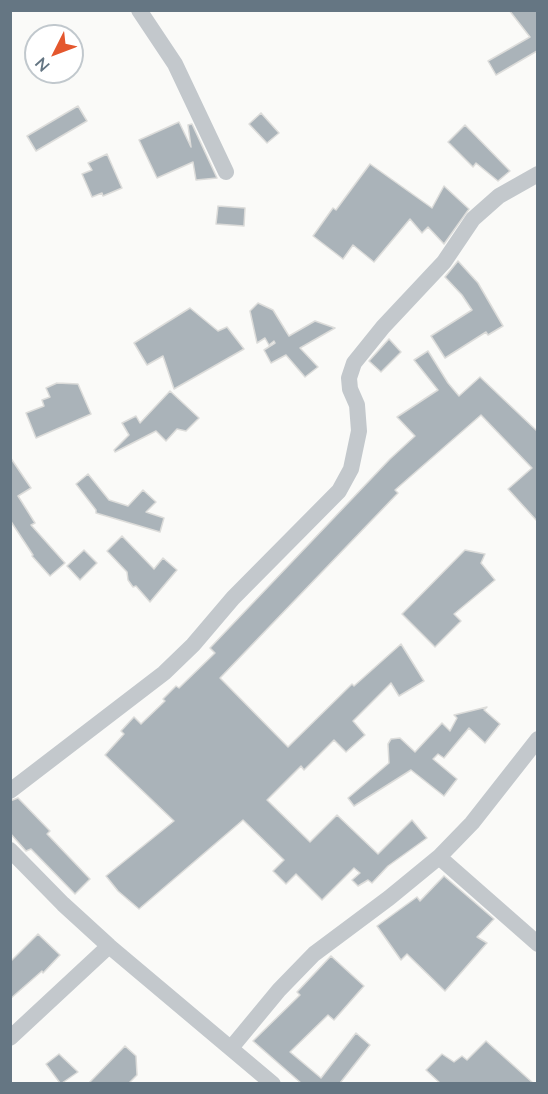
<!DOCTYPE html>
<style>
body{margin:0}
#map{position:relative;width:548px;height:1094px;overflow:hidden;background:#fafaf8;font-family:Lato,sans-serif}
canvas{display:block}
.frame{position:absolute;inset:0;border:12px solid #657683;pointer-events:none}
.north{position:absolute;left:24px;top:24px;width:60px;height:60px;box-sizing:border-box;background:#fff;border:2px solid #c1c8cd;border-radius:50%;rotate:228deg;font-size:16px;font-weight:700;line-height:24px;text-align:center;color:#657683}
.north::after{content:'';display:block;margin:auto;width:21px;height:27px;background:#e4572e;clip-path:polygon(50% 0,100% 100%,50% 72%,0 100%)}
</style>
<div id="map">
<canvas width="548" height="1094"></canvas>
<div class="frame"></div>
<div class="north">N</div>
</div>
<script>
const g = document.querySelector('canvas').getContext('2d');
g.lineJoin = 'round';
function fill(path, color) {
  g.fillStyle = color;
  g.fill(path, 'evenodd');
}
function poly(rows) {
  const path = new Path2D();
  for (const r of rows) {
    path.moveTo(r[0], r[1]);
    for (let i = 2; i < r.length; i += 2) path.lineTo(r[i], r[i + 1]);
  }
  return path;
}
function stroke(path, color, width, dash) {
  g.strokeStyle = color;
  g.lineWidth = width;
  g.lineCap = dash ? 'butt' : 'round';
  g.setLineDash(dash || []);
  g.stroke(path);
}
const building = poly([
 [509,10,537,10,537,51,496,75,488,61,530,37,509,10],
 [78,106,87,121,36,151,27,136,78,106],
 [261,113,279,133,267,143,249,124,261,113],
 [179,122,191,147,188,125,192,124,217,178,196,180,193,162,157,178,139,140,179,122],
 [465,125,510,171,498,181,476,163,473,167,448,142,465,125],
 [107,154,122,188,103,196,102,193,92,197,82,174,92,170,88,163,107,154],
 [370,164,432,208,444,186,469,209,444,244,428,227,422,233,410,219,374,262,353,245,343,259,313,236,333,208,336,210,370,164],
 [218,206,245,208,244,226,216,224,218,206],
 [458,261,478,283,503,326,488,335,486,332,445,358,431,336,472,310,462,295,445,277,458,261],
 [258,303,273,310,289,336,315,321,335,328,300,348,318,367,305,377,286,355,271,363,264,350,275,343,274,341,269,345,265,338,257,343,250,311,258,303],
 [190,308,218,331,227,327,244,349,174,389,163,356,147,365,134,343,190,308],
 [389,339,401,352,381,372,369,361,389,339],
 [428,351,448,383,459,396,480,377,537,431,537,521,508,489,532,468,481,415,395,490,398,493,220,678,288,747,352,684,354,686,401,644,424,681,399,696,391,683,353,721,365,735,346,752,334,740,304,770,301,766,267,800,310,842,337,815,378,854,412,820,427,838,388,866,372,883,368,880,358,886,352,880,360,873,354,868,322,900,296,874,286,884,273,871,284,860,243,820,139,909,118,891,106,876,174,821,105,755,124,734,121,731,134,717,141,724,165,701,163,699,176,686,179,688,215,653,210,648,390,459,415,436,397,417,438,390,414,360,428,351],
 [57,383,78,384,91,414,36,438,26,413,44,406,42,400,50,397,46,388,57,383],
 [170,391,199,418,186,431,177,429,166,441,156,431,115,452,114,450,129,435,122,423,136,416,140,423,170,391],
 [10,457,31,488,18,496,35,523,31,525,65,563,50,576,32,556,33,555,10,520,10,457],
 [88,474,109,500,128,506,143,490,156,502,146,512,164,518,160,532,96,513,96,510,76,484,88,474],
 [122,536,154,569,163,558,177,570,150,602,136,586,133,587,128,580,127,572,107,551,122,536],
 [84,550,97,563,80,580,67,566,84,550],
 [465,550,485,554,481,563,495,580,454,614,461,621,435,647,402,614,465,550],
 [487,707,484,710,500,724,485,743,469,728,444,758,438,754,433,759,457,779,444,796,411,770,354,806,348,798,389,763,388,744,391,739,400,738,415,752,442,723,450,731,457,718,454,715,487,707],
 [18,798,50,831,47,834,90,879,75,894,31,849,26,851,10,833,10,801,18,798],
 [444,876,494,919,477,937,487,943,445,991,407,954,401,960,377,926,417,897,420,901,444,876],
 [38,934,60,955,43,973,42,971,10,999,10,962,38,934],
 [331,956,364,986,334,1020,328,1015,290,1052,321,1078,356,1033,370,1045,340,1083,301,1083,253,1041,300,995,297,992,331,956],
 [486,1041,533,1083,440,1083,426,1070,442,1054,454,1062,462,1056,467,1060,486,1041],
 [125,1046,136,1056,137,1075,129,1083,89,1083,125,1046],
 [59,1054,78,1072,62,1083,60,1083,46,1064,59,1054]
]);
fill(building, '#aab3b9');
stroke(building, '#dcdcda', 1.5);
stroke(poly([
 [139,10,175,64,226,172],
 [10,791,164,673,193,645,233,598,339,491,351,469,359,431,357,405,350,389,349,378,354,363,383,327,444,262,473,219,499,196,538,174],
 [10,850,63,904,109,946,273,1084],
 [439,857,472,823,538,739],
 [10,1038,109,946],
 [231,1048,279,990,314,954,389,898,439,857,538,944]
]), '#c3c8cc', 16);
</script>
